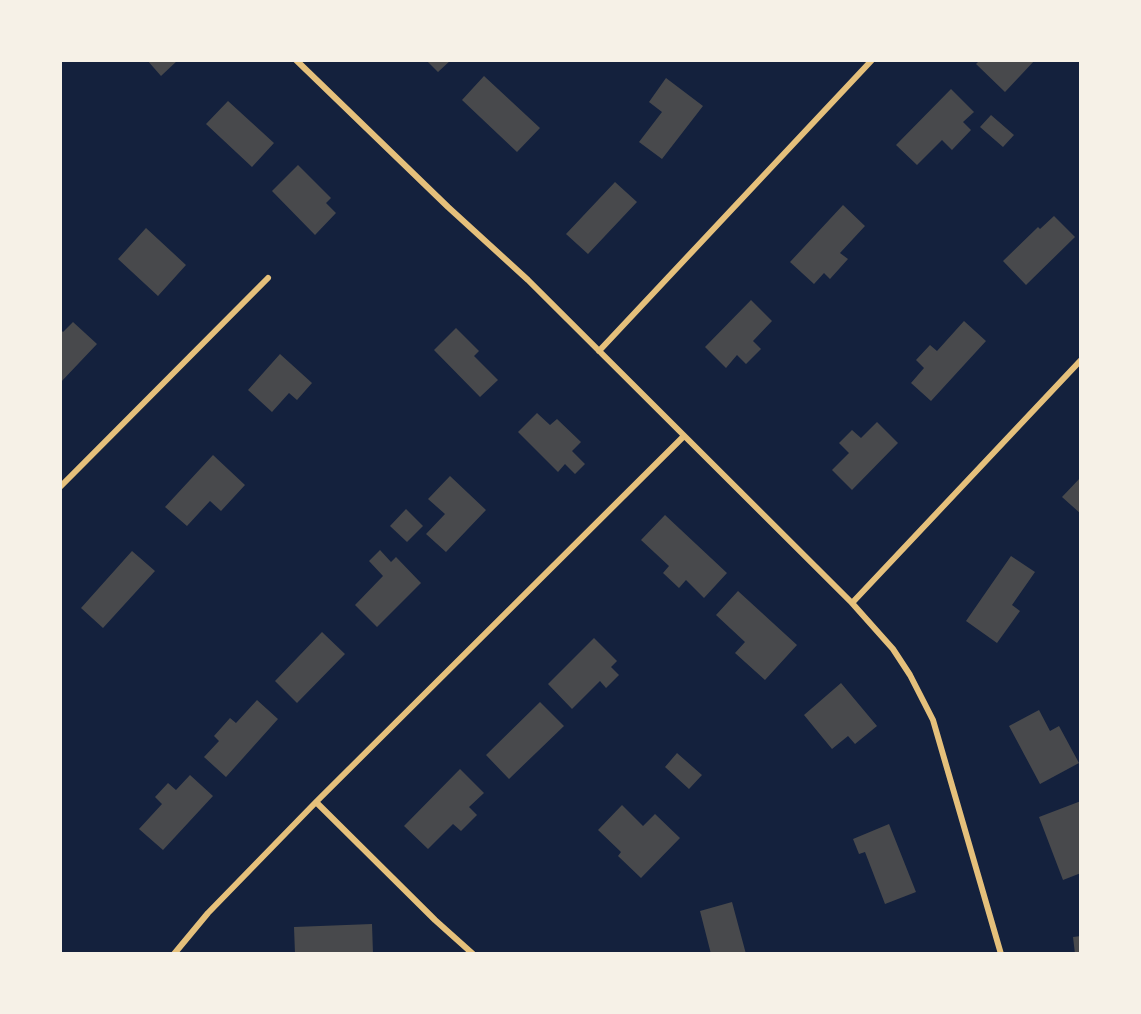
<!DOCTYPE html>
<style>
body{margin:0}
#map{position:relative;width:1141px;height:1014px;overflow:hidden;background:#14213d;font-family:"Open Sans",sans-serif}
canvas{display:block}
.frame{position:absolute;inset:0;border:62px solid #f6f1e7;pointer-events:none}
</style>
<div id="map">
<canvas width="1141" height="1014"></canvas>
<div class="frame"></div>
</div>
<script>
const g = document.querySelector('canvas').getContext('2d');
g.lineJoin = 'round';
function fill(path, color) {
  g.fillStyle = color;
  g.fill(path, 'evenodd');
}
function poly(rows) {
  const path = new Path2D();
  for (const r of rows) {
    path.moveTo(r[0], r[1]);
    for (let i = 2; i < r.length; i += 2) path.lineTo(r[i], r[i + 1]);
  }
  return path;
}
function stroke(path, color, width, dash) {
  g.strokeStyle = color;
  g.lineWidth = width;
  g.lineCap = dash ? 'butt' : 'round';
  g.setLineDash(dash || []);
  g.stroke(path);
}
fill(poly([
 [147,60,178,60,161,76],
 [426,60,451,60,438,72],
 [980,60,1035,60,1005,92,976,64],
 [484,76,540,128,517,152,462,100],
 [666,78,703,106,662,159,639,142,662,112,649,102],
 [951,89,974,112,963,122,971,130,952,150,942,140,917,165,896,145],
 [228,101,274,143,252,167,206,124],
 [991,115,1014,135,1003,147,980,127],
 [298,165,331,198,326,203,336,213,315,235,272,191],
 [615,182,637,202,588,254,566,234],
 [843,205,865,226,840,253,848,259,830,279,824,273,814,284,790,262],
 [1054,216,1075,237,1026,285,1003,261,1038,227,1040,229],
 [146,228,186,265,158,296,118,259],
 [751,300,772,321,753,341,761,349,746,364,737,355,726,368,705,347],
 [964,321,986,341,931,401,911,383,924,368,916,360,930,345,937,351],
 [73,322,97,344,60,383,60,329,63,332],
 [456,328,479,351,474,356,498,380,480,397,434,350],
 [280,354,312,383,297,400,289,393,272,412,248,390],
 [537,413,550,425,557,419,581,442,572,451,585,464,575,474,565,464,558,472,518,432],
 [877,422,898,443,852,490,832,470,849,453,839,443,852,430,861,438],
 [213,455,245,485,221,511,210,501,187,526,165,507],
 [450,476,486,510,446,552,426,534,445,514,428,499],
 [1081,477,1081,514,1062,497],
 [406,509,423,526,407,542,390,526],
 [665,515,727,573,704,598,686,580,679,588,663,573,669,566,641,540],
 [380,550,391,562,396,557,421,583,377,627,355,605,383,576,369,561],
 [132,551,155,571,103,628,81,608],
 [1011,556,1035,572,1012,605,1020,611,997,643,966,621],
 [738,591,797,645,765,680,735,653,745,642,716,615],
 [322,632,345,654,297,703,275,681],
 [594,638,617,661,611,667,619,675,606,688,600,681,572,709,548,684],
 [841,683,877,726,855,744,848,736,832,749,804,715],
 [257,700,278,719,226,777,204,757,219,741,214,736,230,718,236,723],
 [540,702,564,726,509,779,486,755],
 [1039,710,1050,731,1059,726,1079,763,1040,784,1009,726],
 [677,753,702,775,689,789,665,767],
 [460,769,484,793,469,807,477,815,461,831,453,824,428,849,404,826],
 [190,775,213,796,163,850,139,829,162,804,155,797,168,783,176,790],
 [1081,801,1081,873,1063,880,1039,817],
 [622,805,643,826,655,814,680,838,641,878,618,856,621,852,598,830],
 [889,824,916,892,885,904,865,852,859,854,853,839],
 [732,902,746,954,711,954,700,911],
 [372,924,373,954,295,954,294,927],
 [1081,936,1081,954,1075,954,1073,937]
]), '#48494c');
stroke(poly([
 [296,60,448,207,528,280,852,603,893,649,910,675,933,720,1001,954],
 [599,351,872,60],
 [60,487,268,278],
 [852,603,1081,360],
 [316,802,435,920,473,954],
 [174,954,208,913,316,802,684,436]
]), '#e5c07b', 6);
</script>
